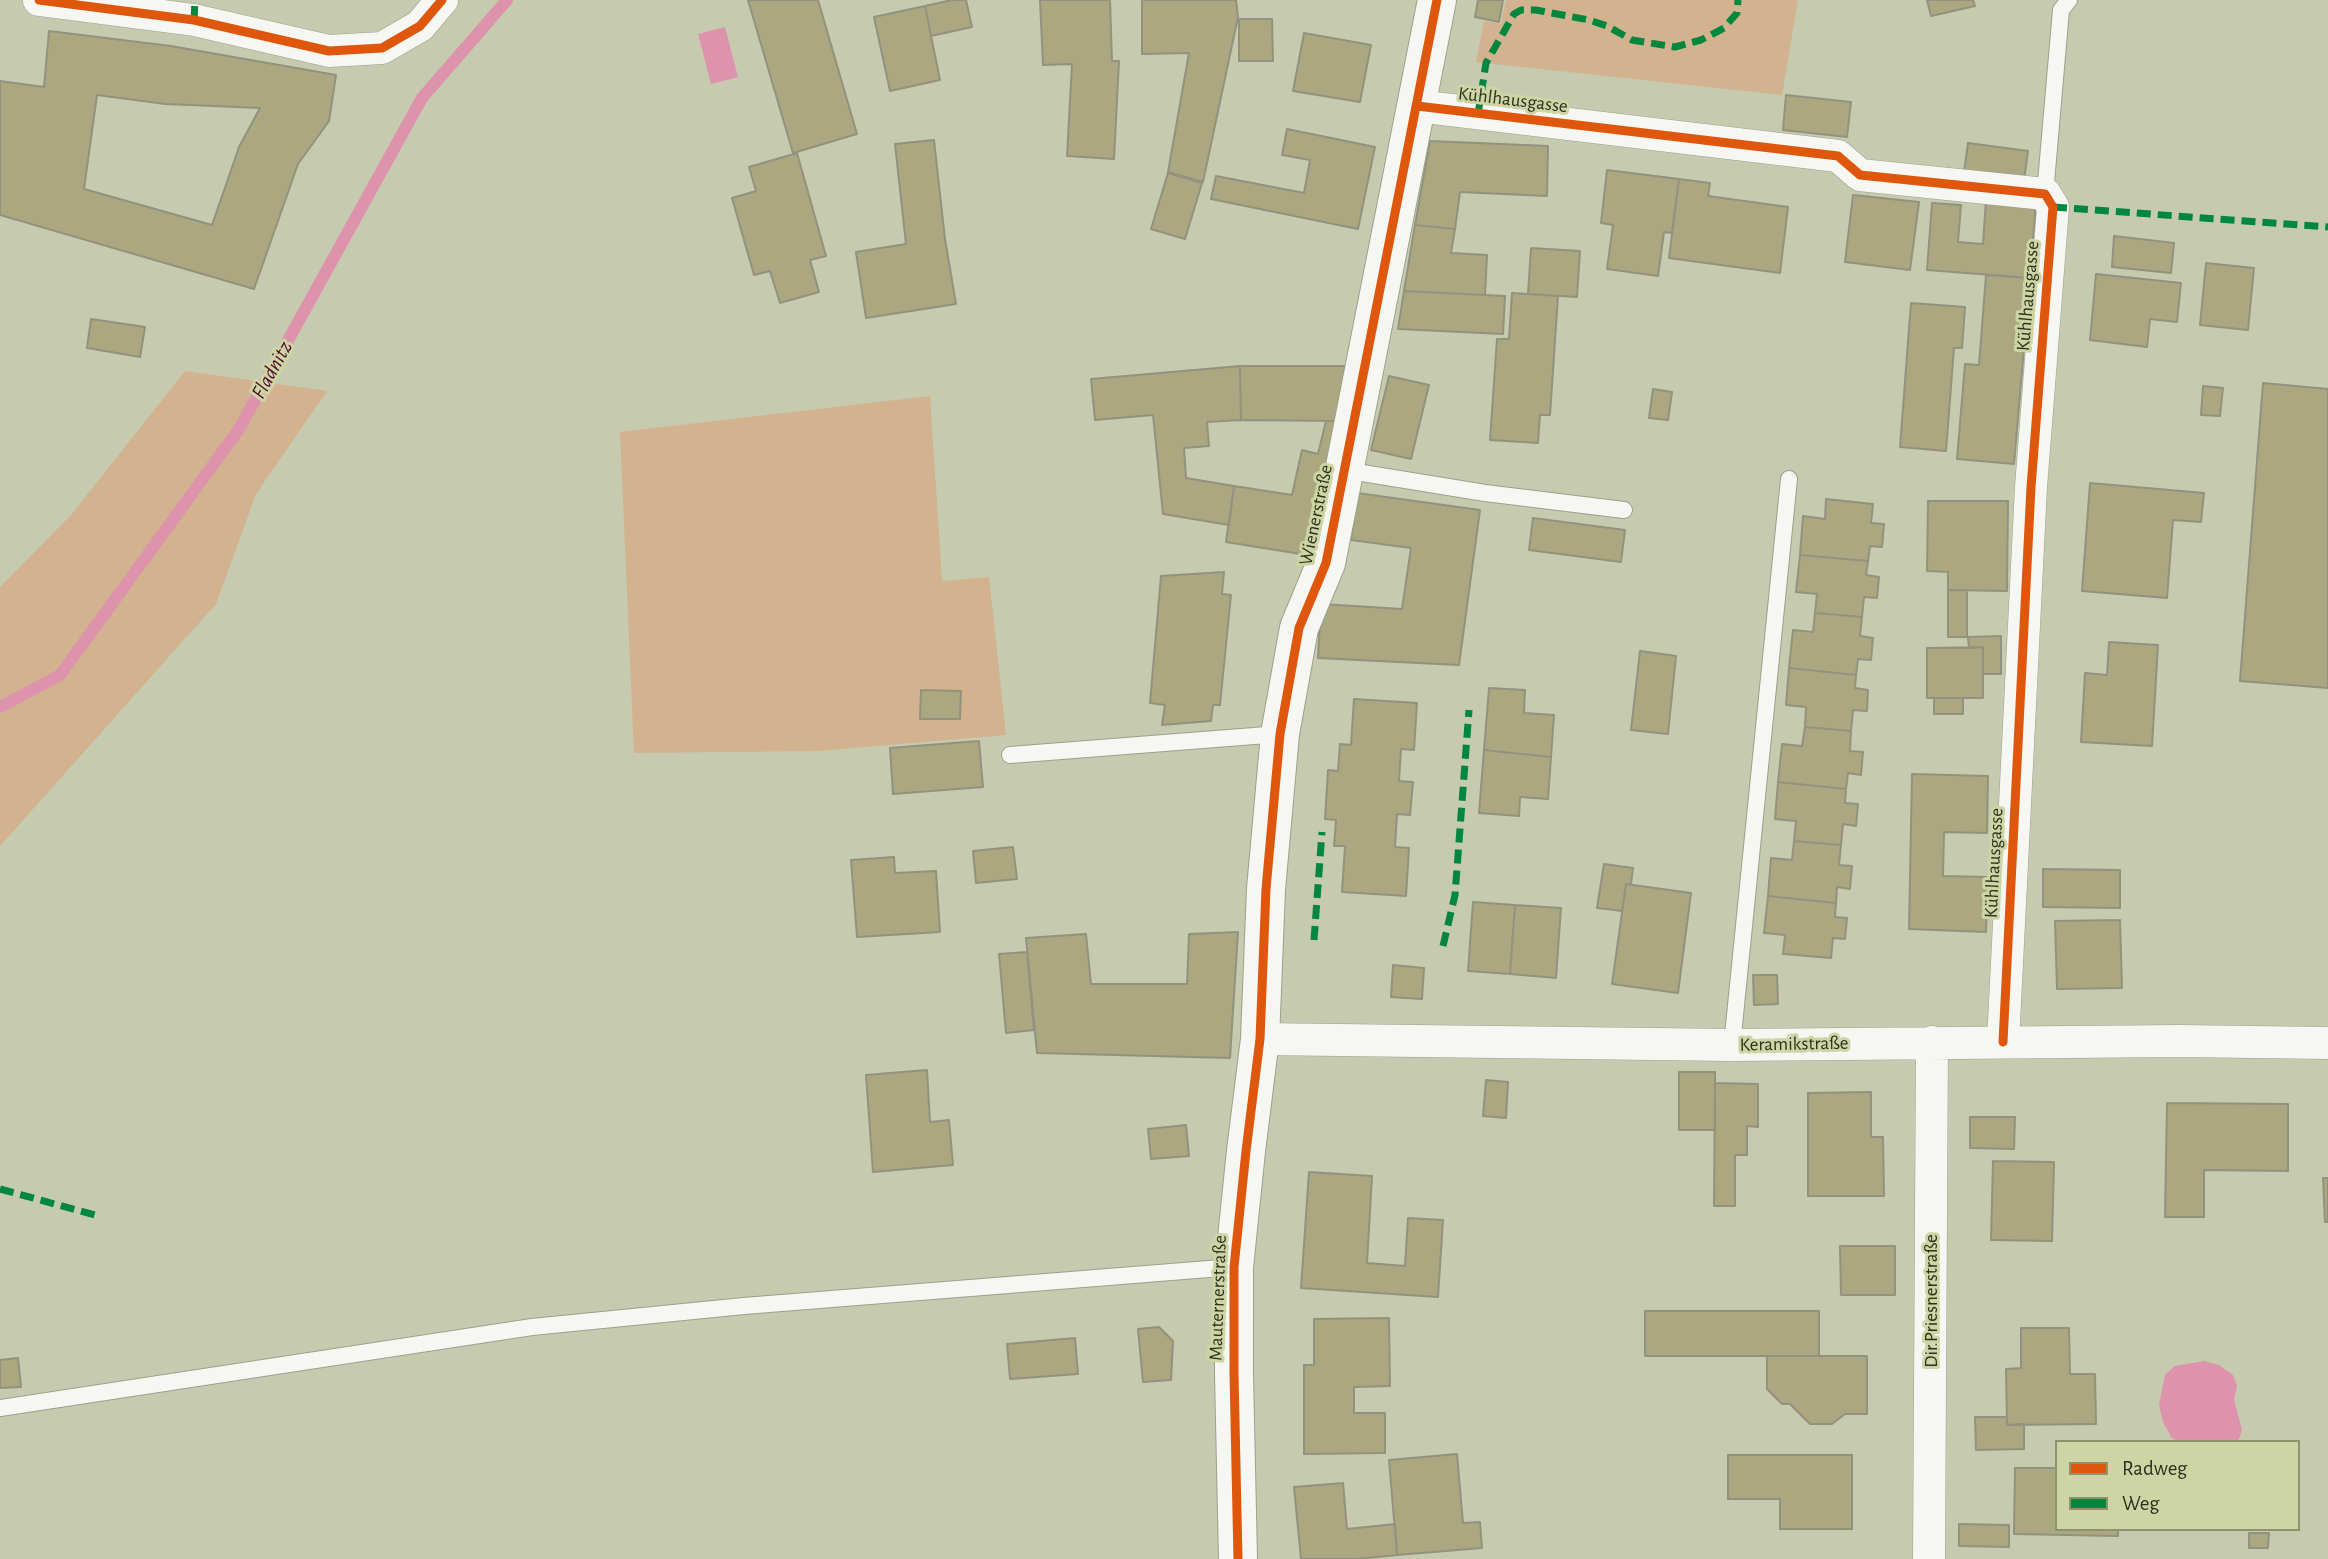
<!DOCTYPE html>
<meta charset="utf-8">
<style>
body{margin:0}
#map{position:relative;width:2328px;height:1559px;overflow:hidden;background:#c6caaf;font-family:"Alegreya Sans",sans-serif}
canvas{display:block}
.legend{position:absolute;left:2055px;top:1440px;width:245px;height:91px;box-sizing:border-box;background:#ced5a4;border:2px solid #8e936e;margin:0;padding:9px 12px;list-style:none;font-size:21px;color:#2f311e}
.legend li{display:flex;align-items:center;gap:14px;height:35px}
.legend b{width:35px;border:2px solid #8e936e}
</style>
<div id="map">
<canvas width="2328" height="1559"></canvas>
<ul class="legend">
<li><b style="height:9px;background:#df570d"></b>Radweg</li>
<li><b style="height:9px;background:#00873e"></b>Weg</li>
</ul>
</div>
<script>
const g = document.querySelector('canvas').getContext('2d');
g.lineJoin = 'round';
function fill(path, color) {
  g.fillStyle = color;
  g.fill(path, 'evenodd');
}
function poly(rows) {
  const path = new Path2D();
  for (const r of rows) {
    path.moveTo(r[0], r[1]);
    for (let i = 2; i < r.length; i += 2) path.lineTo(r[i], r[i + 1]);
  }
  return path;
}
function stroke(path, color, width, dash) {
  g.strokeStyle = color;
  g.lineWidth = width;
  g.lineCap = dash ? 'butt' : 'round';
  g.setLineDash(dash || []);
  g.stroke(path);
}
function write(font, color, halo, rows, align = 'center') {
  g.font = font + ' "Alegreya Sans",sans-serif';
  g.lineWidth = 6;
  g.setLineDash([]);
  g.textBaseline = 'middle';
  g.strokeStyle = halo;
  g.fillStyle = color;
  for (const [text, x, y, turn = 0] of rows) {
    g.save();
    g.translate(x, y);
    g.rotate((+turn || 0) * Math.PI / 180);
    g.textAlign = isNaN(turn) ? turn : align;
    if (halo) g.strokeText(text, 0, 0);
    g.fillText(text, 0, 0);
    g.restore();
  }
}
fill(poly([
 [1506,0,1798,0,1782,95,1476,62,1484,21,1501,24],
 [185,371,327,391,256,494,216,604,0,846,0,587,71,515],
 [930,396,942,581,989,577,1006,735,819,751,634,753,620,432]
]), '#d2b28f');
fill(poly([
 [725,27,738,77,711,84,698,34],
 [2204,1361,2219,1365,2233,1375,2237,1386,2234,1400,2242,1430,2239,1439,2235,1442,2178,1442,2171,1437,2163,1422,2159,1405,2165,1375,2175,1366]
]), '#de93ac');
stroke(poly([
 [0,707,60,675,239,429,422,98,507,0]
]), '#de93ac', 12);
const building = poly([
 [748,0,818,0,857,134,793,153,748,0],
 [952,0,966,0,972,27,931,36,925,6,952,0],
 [1040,0,1110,0,1112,61,1119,61,1114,159,1067,156,1072,64,1043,65,1040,0],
 [1142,0,1236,0,1238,17,1203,182,1168,172,1189,53,1142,54,1142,0],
 [1478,0,1503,0,1499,22,1475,17,1478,0],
 [1927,0,1973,0,1975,6,1931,16,1927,0],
 [925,6,940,80,890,91,874,17,925,6],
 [1239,19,1272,19,1273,61,1239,61,1239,19],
 [49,31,171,46,336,75,329,121,298,164,254,289,0,215,0,81,44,87,49,31],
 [97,95,165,104,260,108,239,147,212,225,84,189,97,95],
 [1304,33,1371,45,1360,102,1293,91,1304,33],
 [1786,95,1851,102,1847,137,1783,130,1786,95],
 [1287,129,1375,147,1358,229,1211,199,1216,176,1304,193,1310,160,1282,155,1287,129],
 [934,140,945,239,956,304,866,318,856,252,906,244,895,144,934,140],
 [1430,141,1548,146,1547,196,1460,192,1455,229,1415,225,1430,141],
 [1968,143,2028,151,2024,180,1964,172,1968,143],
 [797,153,826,256,810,260,819,292,780,303,770,271,754,275,732,198,756,191,749,167,797,153],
 [1607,170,1679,179,1672,233,1664,232,1658,276,1607,269,1613,225,1601,223,1607,170],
 [1168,173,1202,183,1185,239,1151,229,1168,173],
 [1679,179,1710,183,1708,196,1788,207,1780,273,1669,258,1679,179],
 [1853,195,1919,202,1910,270,1845,262,1853,195],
 [1986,199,2036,203,2030,278,1927,270,1932,203,1961,205,1958,242,1983,244,1986,199],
 [1415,225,1455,229,1451,253,1487,255,1485,295,1404,291,1415,225],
 [2114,236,2174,243,2171,273,2112,267,2114,236],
 [1531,248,1580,251,1577,297,1528,294,1531,248],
 [2206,263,2254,268,2248,330,2200,325,2206,263],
 [2096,274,2181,283,2177,322,2150,319,2147,347,2090,340,2096,274],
 [1986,275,2030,278,2014,464,1957,459,1965,364,1979,365,1986,275],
 [1404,291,1505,296,1503,334,1398,329,1404,291],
 [1512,293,1558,296,1550,415,1540,415,1538,443,1490,440,1497,339,1509,339,1512,293],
 [1911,303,1965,307,1962,348,1954,348,1946,451,1900,447,1911,303],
 [91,319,145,327,140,357,87,348,91,319],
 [1240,366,1241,420,1207,422,1209,446,1184,448,1186,478,1234,486,1229,525,1163,514,1153,415,1095,420,1091,379,1240,366],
 [1240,366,1350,366,1339,421,1241,420,1240,366],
 [1389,376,1429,385,1411,459,1371,450,1389,376],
 [2263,383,2328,389,2328,688,2240,681,2263,383],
 [2203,386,2223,388,2220,416,2201,415,2203,386],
 [1653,389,1672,392,1668,420,1649,418,1653,389],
 [1326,421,1339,421,1307,555,1226,542,1234,486,1292,495,1302,450,1318,454,1326,421],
 [2090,483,2204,493,2201,522,2173,520,2167,598,2082,591,2090,483],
 [1357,493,1480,510,1459,665,1318,658,1321,604,1402,609,1411,548,1351,540,1357,493],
 [1826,499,1873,504,1871,523,1884,524,1882,547,1870,546,1868,561,1800,555,1803,516,1825,519,1826,499],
 [1928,501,2008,501,2007,591,1948,590,1948,572,1927,571,1928,501],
 [1533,518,1625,530,1621,562,1529,550,1533,518],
 [1800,555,1868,561,1866,575,1879,577,1877,598,1864,597,1862,617,1815,613,1817,594,1796,592,1800,555],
 [1224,572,1222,594,1231,595,1220,705,1213,705,1211,721,1162,725,1165,705,1150,703,1161,576,1224,572],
 [1948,590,1967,590,1967,637,1948,637,1948,590],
 [1815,613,1862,617,1860,636,1873,638,1871,660,1858,659,1856,675,1789,668,1793,630,1813,632,1815,613],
 [2001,636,2001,674,1983,674,1983,647,1969,648,1968,637,2001,636],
 [2109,642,2158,645,2152,746,2081,742,2085,673,2107,675,2109,642],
 [1983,647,1983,698,1927,698,1927,648,1983,647],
 [1640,651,1676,656,1668,734,1631,730,1640,651],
 [1789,668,1856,675,1855,688,1868,690,1867,711,1853,710,1851,731,1805,727,1806,707,1786,705,1789,668],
 [1489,688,1525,690,1524,713,1554,715,1551,757,1484,750,1489,688],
 [921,690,961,691,960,719,920,719,921,690],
 [1934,698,1963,698,1963,714,1934,714,1934,698],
 [1354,699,1417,703,1414,750,1401,749,1399,781,1413,782,1410,815,1397,814,1395,847,1409,848,1406,896,1342,892,1345,846,1334,846,1336,820,1325,819,1328,770,1338,771,1340,744,1351,745,1354,699],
 [1805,727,1851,731,1850,751,1863,752,1861,775,1848,773,1846,789,1778,782,1782,744,1802,746,1805,727],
 [979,741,983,787,893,794,890,748,979,741],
 [1484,750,1551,757,1548,799,1520,797,1519,816,1479,813,1484,750],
 [1912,774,1988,776,1987,833,1944,832,1943,876,1988,877,1986,932,1909,929,1912,774],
 [1778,782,1846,789,1845,803,1858,804,1856,826,1843,824,1841,845,1794,841,1796,821,1775,819,1778,782],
 [1794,841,1841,845,1839,865,1852,866,1850,889,1837,887,1836,903,1768,896,1771,858,1792,860,1794,841],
 [1013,847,1017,879,976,883,973,851,1013,847],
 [894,857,895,873,936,871,940,932,857,937,851,860,894,857],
 [1604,864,1633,868,1631,884,1626,884,1622,911,1597,908,1604,864],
 [2043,869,2120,870,2120,908,2043,907,2043,869],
 [1626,884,1691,893,1678,993,1612,984,1626,884],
 [1768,896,1836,903,1835,917,1847,918,1845,939,1833,938,1831,958,1783,954,1785,935,1764,933,1768,896],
 [1473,902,1515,905,1510,974,1468,971,1473,902],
 [1515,905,1561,908,1556,978,1510,974,1515,905],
 [2120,920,2122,988,2057,989,2055,921,2120,920],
 [1238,932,1230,1058,1037,1053,1026,938,1086,934,1091,984,1187,984,1189,934,1238,932],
 [1027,952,1034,1030,1006,1033,999,954,1027,952],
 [1393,965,1424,968,1422,999,1391,997,1393,965],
 [1753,975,1777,975,1778,1004,1754,1005,1753,975],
 [927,1070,930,1122,949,1120,953,1165,873,1172,866,1075,927,1070],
 [1679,1072,1715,1072,1715,1130,1679,1130,1679,1072],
 [1486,1080,1508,1082,1506,1118,1483,1116,1486,1080],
 [1715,1083,1758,1084,1758,1127,1747,1126,1747,1155,1735,1155,1735,1206,1714,1206,1715,1083],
 [1871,1092,1871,1137,1883,1137,1884,1196,1808,1196,1808,1093,1871,1092],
 [2167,1103,2288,1104,2288,1171,2204,1170,2204,1217,2165,1217,2167,1103],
 [1970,1117,2015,1117,2014,1149,1970,1148,1970,1117],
 [1186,1125,1189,1156,1151,1159,1148,1129,1186,1125],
 [1993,1161,2054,1162,2052,1241,1991,1240,1993,1161],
 [1309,1172,1372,1176,1367,1263,1405,1266,1408,1218,1443,1220,1438,1297,1301,1288,1309,1172],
 [2323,1178,2328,1178,2328,1222,2325,1222,2323,1178],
 [1840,1246,1895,1246,1895,1295,1841,1295,1840,1246],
 [1645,1311,1819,1311,1819,1356,1645,1356,1645,1311],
 [1389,1318,1390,1386,1354,1387,1354,1413,1385,1413,1385,1453,1304,1454,1304,1365,1314,1365,1314,1319,1389,1318],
 [1159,1327,1173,1341,1171,1380,1143,1382,1138,1329,1159,1327],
 [2021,1328,2069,1328,2070,1374,2095,1374,2096,1424,2007,1425,2006,1369,2021,1368,2021,1328],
 [1075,1338,1078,1374,1010,1379,1007,1344,1075,1338],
 [1767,1356,1867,1356,1867,1414,1845,1414,1832,1424,1810,1424,1790,1404,1782,1404,1767,1389,1767,1356],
 [18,1358,21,1387,0,1388,0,1360,18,1358],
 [1975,1417,2007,1417,2007,1425,2024,1424,2024,1449,1976,1450,1975,1417],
 [1457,1454,1463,1523,1480,1522,1482,1548,1397,1555,1389,1460,1457,1454],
 [1728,1455,1852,1455,1852,1529,1780,1529,1780,1499,1728,1499,1728,1455],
 [2015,1468,2057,1468,2057,1529,2118,1529,2118,1536,2014,1534,2015,1468],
 [1343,1483,1347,1529,1395,1524,1397,1555,1358,1559,1301,1559,1294,1487,1343,1483],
 [1959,1524,2009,1525,2009,1547,1959,1546,1959,1524],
 [2249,1533,2269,1533,2268,1548,2249,1548,2249,1533]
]);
fill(building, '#aba781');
stroke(building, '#93927e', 2);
const lane = poly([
 [2045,194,2061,10,2069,0],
 [1344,470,1485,493,1624,510],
 [1010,755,1280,734],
 [1732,1045,1789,479],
 [0,1408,532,1327,744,1306,1234,1267]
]);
const street = poly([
 [39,0,194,20,329,51,382,48,420,26,442,0],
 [1417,106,1838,156,1860,175,2045,194,2053,207,2031,487,2003,1042],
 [1260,1039,1732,1045,2180,1041,2328,1043],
 [1929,1559,1932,1042]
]);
const secondary = poly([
 [1238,1559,1234,1374,1234,1267,1246,1151,1260,1039,1266,889,1280,734,1299,628,1326,563,1437,0]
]);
stroke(lane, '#9da08b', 18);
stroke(street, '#9da08b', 33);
stroke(secondary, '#9da08b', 40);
stroke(lane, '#f6f7f3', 16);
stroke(street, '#f6f7f3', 32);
stroke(secondary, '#f6f7f3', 38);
stroke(poly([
 [194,20,195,0],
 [1478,114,1486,63,1514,14,1521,10,1536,10,1589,20,1607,26,1632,40,1675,47,1701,40,1724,28,1737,13,1738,0],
 [2053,207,2328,227],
 [1314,940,1322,832],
 [1443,946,1455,895,1469,710],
 [0,1189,95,1215]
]), '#00873e', 7, [14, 7]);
stroke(poly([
 [39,0,194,20,329,51,382,48,420,26,442,0],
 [1417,106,1838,156,1860,175,2045,194,2053,207,2031,487,2003,1042],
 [1238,1559,1234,1374,1234,1267,1246,1151,1260,1039,1266,889,1280,734,1299,628,1326,563,1437,0]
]), '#df570d', 9);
write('19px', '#2f311e', '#ced5a4', [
 ["Kühlhausgasse",1513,100,7],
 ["Kühlhausgasse",2028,296,-85],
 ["Wienerstraße",1316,515,-78],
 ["Kühlhausgasse",1994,863,-87],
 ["Keramikstraße",1794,1044,-1],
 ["Mauternerstraße",1218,1298,-88],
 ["Dir.Priesnerstraße",1931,1301,-90]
]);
write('italic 21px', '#4c072c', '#ced5a4', [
 ["Fladnitz",272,370,-61]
]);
</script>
